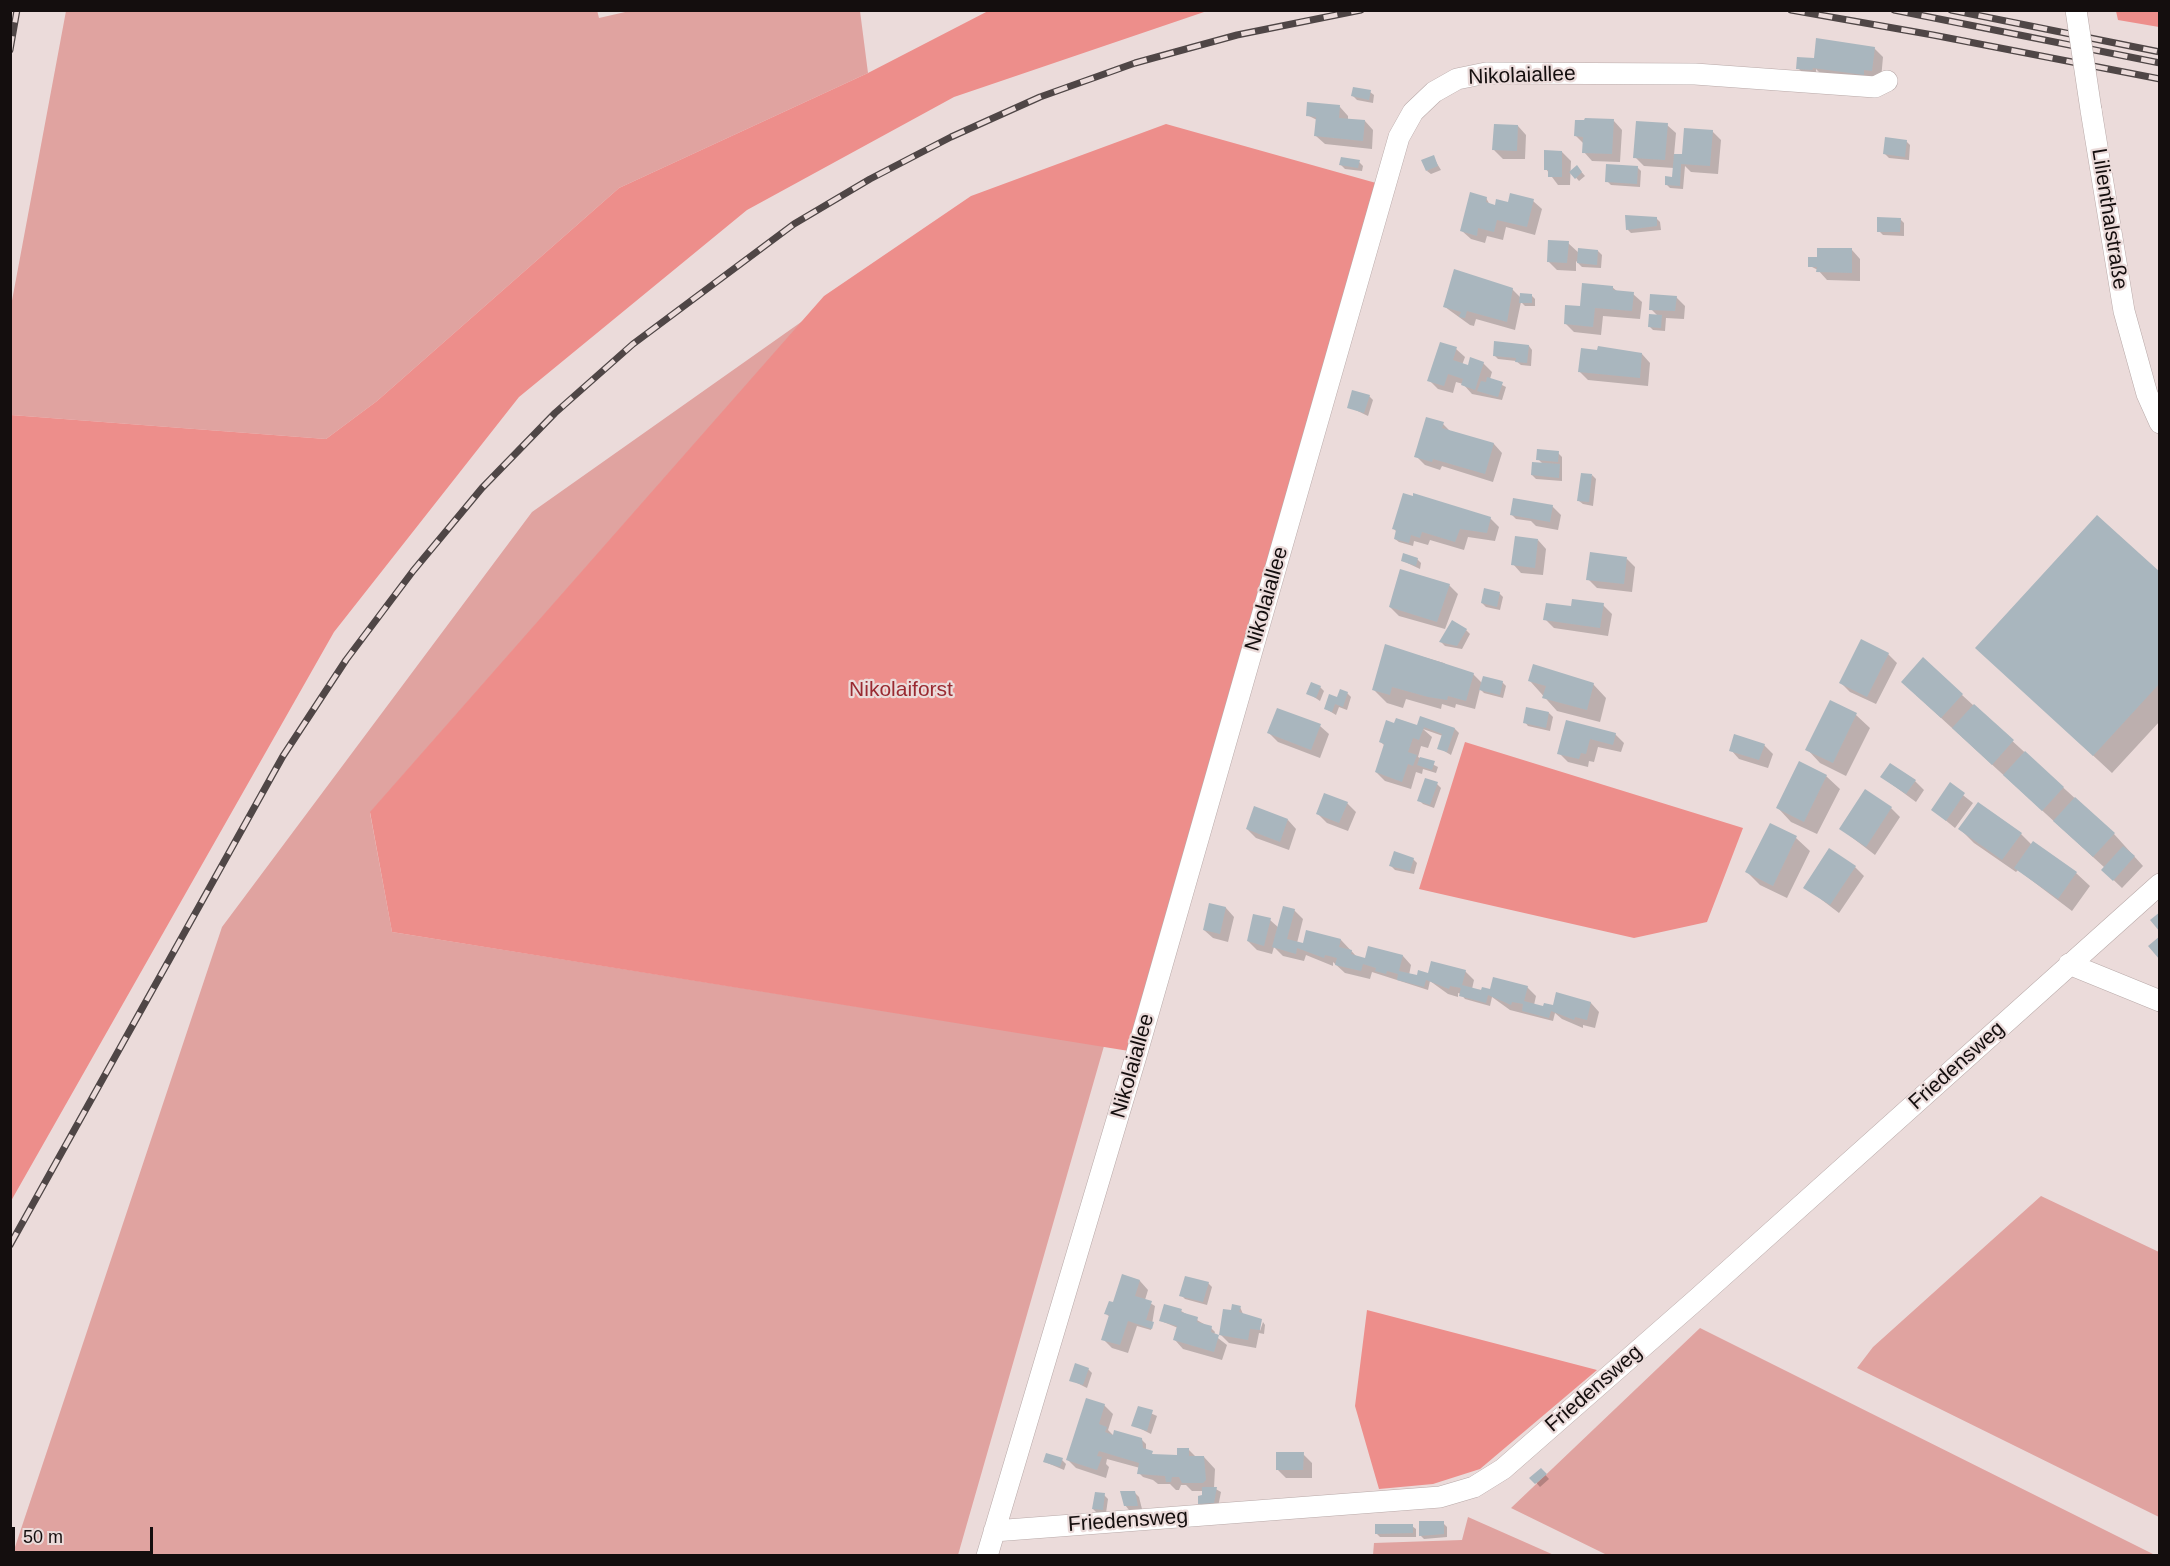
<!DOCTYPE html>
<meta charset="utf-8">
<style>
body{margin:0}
#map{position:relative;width:2170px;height:1566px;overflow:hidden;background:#ebdbda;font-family:Arial,sans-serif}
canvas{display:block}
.frame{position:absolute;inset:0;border:12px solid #140e0e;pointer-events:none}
.scale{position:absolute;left:12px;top:1527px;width:141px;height:27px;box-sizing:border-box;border:3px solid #140e0e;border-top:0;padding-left:8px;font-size:18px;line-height:21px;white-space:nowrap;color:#140e0e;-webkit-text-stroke:4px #ebdbda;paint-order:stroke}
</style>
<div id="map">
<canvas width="2170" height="1566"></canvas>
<div class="frame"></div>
<div class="scale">50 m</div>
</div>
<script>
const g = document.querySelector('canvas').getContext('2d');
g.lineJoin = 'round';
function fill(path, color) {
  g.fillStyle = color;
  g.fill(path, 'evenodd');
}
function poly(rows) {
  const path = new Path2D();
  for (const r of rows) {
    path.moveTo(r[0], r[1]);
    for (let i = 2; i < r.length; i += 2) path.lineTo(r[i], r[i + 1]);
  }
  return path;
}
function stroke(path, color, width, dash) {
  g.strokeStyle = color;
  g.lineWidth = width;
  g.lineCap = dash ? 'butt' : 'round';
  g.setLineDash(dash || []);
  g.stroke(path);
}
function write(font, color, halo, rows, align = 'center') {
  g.font = font + ' Arial,sans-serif';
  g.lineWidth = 4.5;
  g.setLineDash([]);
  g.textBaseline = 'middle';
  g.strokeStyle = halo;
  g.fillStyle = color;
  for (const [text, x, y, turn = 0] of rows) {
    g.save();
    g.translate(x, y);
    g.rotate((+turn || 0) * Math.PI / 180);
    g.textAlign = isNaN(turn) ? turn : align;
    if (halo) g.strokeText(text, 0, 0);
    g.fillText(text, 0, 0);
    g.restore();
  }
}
fill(poly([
 [597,10,599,18,634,10,860,11,868,73,619,188,377,401,326,439,11,415,11,306,66,11],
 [804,320,370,813,392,932,1104,1046,958,1555,12,1556,222,927,532,512],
 [2041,1196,2159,1252,2159,1517,1857,1368,1873,1347],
 [1700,1328,2155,1555,1607,1555,1511,1508],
 [1468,1517,1554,1555,1373,1555,1374,1543,1462,1540]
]), '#e0a3a0');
fill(poly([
 [990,10,1207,11,954,97,747,210,519,397,334,632,11,1201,11,415,326,439,377,401,619,188,868,73],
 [2116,11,2159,11,2159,27,2118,20],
 [1166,124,1376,183,1129,1051,392,932,370,812,824,296,971,196],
 [1465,742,1743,828,1707,922,1634,938,1419,889],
 [1367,1310,1597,1370,1480,1469,1433,1484,1379,1489,1355,1406]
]), '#ed8e8b');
fill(poly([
 [1874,48,1883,57,1881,79,1823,76,1816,69,1816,74,1802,72,1798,68,1815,60],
 [1370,92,1374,95,1373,103,1357,100,1353,96],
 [1340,107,1348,116,1348,120,1365,121,1373,130,1372,149,1325,144,1316,136,1317,120,1307,115],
 [1614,121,1622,130,1620,162,1592,161,1584,152,1584,144,1576,136],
 [1667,125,1676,133,1674,155,1683,156,1712,131,1721,140,1718,174,1691,172,1685,166,1683,189,1670,188,1666,184,1674,178,1674,168,1644,166,1635,157],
 [1518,126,1526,135,1525,159,1503,159,1494,150],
 [1906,141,1910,145,1909,160,1889,158,1885,154],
 [1562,152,1571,161,1570,185,1558,185,1546,169],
 [1433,157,1441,170,1431,174,1427,171],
 [1359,162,1363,166,1362,171,1345,169,1341,165],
 [1577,167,1585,176,1579,181,1571,172],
 [1637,167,1641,171,1640,187,1611,185,1607,181],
 [1486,198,1490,205,1496,206,1533,201,1542,209,1535,235,1506,227,1503,240,1487,236,1485,243,1471,239,1462,231],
 [1656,218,1660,222,1661,230,1631,233,1627,229],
 [1900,219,1904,223,1904,236,1883,235,1879,231],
 [1568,243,1579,253,1598,251,1602,255,1601,268,1582,267,1576,261,1576,271,1557,270,1548,261],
 [1852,250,1860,259,1860,281,1827,280,1818,270,1810,266,1818,258],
 [1473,276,1512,289,1521,298,1531,295,1535,299,1535,306,1525,306,1521,302,1515,330,1476,319,1474,326,1470,325,1445,307],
 [1612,287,1618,292,1633,294,1642,302,1640,319,1603,316,1601,335,1574,332,1565,323,1581,308],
 [1676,297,1685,306,1684,319,1666,318,1665,331,1653,330,1649,326,1658,316,1651,309],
 [1529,346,1532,350,1531,366,1521,365,1516,361,1498,359,1494,355],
 [1456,349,1465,357,1462,365,1469,367,1483,363,1492,372,1490,379,1506,387,1502,400,1472,394,1463,384,1456,382,1453,393,1438,389,1429,380],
 [1642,354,1650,363,1648,386,1588,380,1579,371],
 [1369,396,1373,400,1368,416,1349,407],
 [1443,424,1452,433,1494,444,1502,453,1493,482,1442,466,1440,470,1425,465,1416,456],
 [1558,453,1562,457,1562,481,1536,479,1532,475,1543,464,1538,459],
 [1592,475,1596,479,1593,506,1583,504,1579,501],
 [1552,506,1561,515,1558,530,1536,526,1531,521,1516,519,1512,515],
 [1490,518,1499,527,1495,541,1468,537,1464,550,1430,540,1428,545,1414,541,1413,546,1399,542,1395,539,1397,532,1394,529],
 [1538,540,1546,549,1543,575,1521,573,1513,564],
 [1417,559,1421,563,1420,569,1403,561],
 [1627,559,1635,567,1632,592,1597,588,1588,579],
 [2160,574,2160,721,2112,773,1977,648],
 [1449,585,1458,594,1445,629,1399,616,1390,607],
 [1499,593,1503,597,1500,610,1486,607,1482,603],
 [1603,605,1612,614,1608,636,1554,628,1545,619,1572,608],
 [1466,630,1470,634,1462,649,1445,646,1441,642],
 [1386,646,1444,663,1449,667,1473,674,1482,683,1502,682,1506,686,1503,698,1484,693,1480,689,1475,709,1456,704,1455,708,1442,704,1441,709,1406,699,1403,708,1387,703,1374,690],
 [1888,654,1897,663,1876,704,1850,692,1841,683],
 [1534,666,1593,684,1606,698,1600,722,1557,711,1530,681],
 [1320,687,1324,691,1320,701,1308,693],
 [1347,693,1351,697,1347,710,1339,707,1336,715,1326,709],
 [1916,695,1962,695,2114,834,2143,866,2122,888,2103,870,2105,868],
 [1830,702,1856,715,1870,728,1846,776,1820,763,1807,749],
 [1549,713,1553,717,1550,731,1528,726,1525,722],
 [1421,718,1455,729,1459,733,1451,755,1439,748,1443,736,1423,729,1432,737,1428,748,1421,746,1418,757,1438,767,1436,773,1423,769,1422,774,1416,772,1411,789,1385,781,1376,772,1385,746,1380,741,1418,727],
 [1567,722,1615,734,1624,743,1621,752,1598,747,1594,762,1589,761,1588,767,1568,762,1559,753],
 [1320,726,1329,734,1320,758,1278,742,1269,733],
 [1764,745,1773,754,1768,768,1739,759,1731,750],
 [1826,776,1840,789,1817,834,1791,822,1778,808],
 [1882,777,1915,781,1924,790,1916,802],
 [1437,784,1441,788,1434,808,1423,804,1419,800],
 [1950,785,1973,803,1955,828,1933,810],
 [1347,803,1356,812,1348,831,1327,823,1318,814],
 [1891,808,1900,817,1875,855,1841,829],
 [1288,820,1296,829,1289,850,1256,838,1247,829],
 [1770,825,1796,838,1810,851,1787,898,1760,885,1747,872],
 [1960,829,2021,834,2032,845,2076,873,2090,886,2072,911,2018,870,2016,872,1974,843],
 [1413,859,1417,863,1414,874,1395,870,1391,866],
 [1855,867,1864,876,1839,913,1805,887],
 [1211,905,1226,908,1234,917,1228,942,1213,938,1204,930],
 [1294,910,1303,919,1297,943,1304,944,1341,940,1357,957,1366,960,1403,956,1411,965,1409,975,1418,977,1465,971,1474,980,1472,989,1491,991,1527,987,1536,996,1534,1005,1544,1008,1591,1003,1599,1012,1595,1028,1583,1025,1583,1028,1562,1019,1555,1013,1553,1021,1510,1010,1492,997,1490,1006,1465,999,1461,994,1458,993,1458,997,1448,994,1430,981,1428,990,1372,972,1370,979,1345,973,1333,962,1333,966,1306,955,1304,961,1283,956,1274,947,1272,954,1257,950,1248,941,1270,920,1279,928],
 [1123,1276,1140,1281,1148,1290,1145,1300,1155,1306,1151,1330,1137,1326,1128,1353,1112,1348,1103,1339,1110,1317,1106,1314,1114,1304],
 [1208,1283,1212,1287,1207,1305,1185,1299,1181,1295],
 [1240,1307,1243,1314,1262,1322,1260,1322,1260,1331,1263,1322,1265,1325,1264,1334,1259,1333,1256,1348,1229,1343,1220,1334,1232,1312],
 [1181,1311,1211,1328,1215,1332,1214,1335,1227,1345,1222,1360,1183,1349,1175,1340,1178,1328,1161,1321],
 [1088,1369,1092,1373,1087,1388,1071,1380],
 [1104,1405,1113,1414,1108,1430,1114,1436,1142,1440,1146,1444,1146,1451,1156,1456,1178,1457,1188,1449,1196,1457,1204,1457,1215,1469,1214,1488,1221,1492,1218,1507,1203,1507,1199,1503,1204,1497,1204,1491,1192,1491,1186,1485,1181,1485,1179,1490,1176,1490,1170,1484,1158,1484,1153,1480,1143,1477,1139,1473,1140,1468,1107,1459,1106,1464,1109,1467,1106,1478,1076,1468,1068,1460],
 [1139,1408,1157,1416,1151,1434,1133,1425],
 [1303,1454,1312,1463,1312,1478,1286,1478,1277,1469],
 [1062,1460,1066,1464,1064,1470,1045,1462],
 [1541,1470,1549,1479,1540,1487,1532,1478],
 [1135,1493,1139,1497,1142,1509,1129,1510,1125,1505],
 [1104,1495,1108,1499,1106,1513,1097,1513,1093,1509],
 [1443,1523,1447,1527,1447,1537,1424,1539,1420,1535],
 [1412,1526,1416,1529,1416,1537,1380,1537,1376,1533]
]), '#0003');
fill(poly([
 [1816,38,1875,47,1872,71,1864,70,1864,75,1813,68,1812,70,1796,69,1797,57,1814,58],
 [1353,87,1371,90,1369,100,1351,96],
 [1307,102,1340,105,1339,118,1365,120,1363,141,1314,136,1316,117,1306,116],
 [1585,118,1614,119,1612,154,1582,153,1583,137,1574,136,1575,120,1584,120],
 [1636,121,1668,123,1665,160,1633,158],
 [1494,124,1518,125,1517,151,1492,150],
 [1684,128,1713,130,1710,166,1681,164,1680,186,1665,185,1665,176,1672,177,1674,154,1682,154],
 [1885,137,1907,140,1905,157,1883,154],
 [1544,150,1562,151,1562,177,1548,177,1548,170,1544,170],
 [1434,155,1438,166,1426,171,1421,160],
 [1341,157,1360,160,1358,168,1339,165],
 [1606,164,1638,166,1637,184,1605,182],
 [1577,165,1582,172,1575,179,1569,172],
 [1470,192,1487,197,1486,202,1495,205,1496,199,1508,202,1510,193,1534,199,1527,227,1497,220,1494,232,1478,228,1477,236,1460,231],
 [1625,215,1657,217,1657,226,1626,230],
 [1877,217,1901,218,1900,232,1877,232],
 [1548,240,1569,241,1567,263,1547,262],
 [1578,248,1598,250,1597,265,1577,263],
 [1817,248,1852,248,1852,273,1816,272,1817,267,1808,267,1808,257,1817,257],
 [1454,269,1513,288,1507,322,1467,311,1465,318,1459,317,1461,312,1443,307],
 [1582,283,1613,286,1613,290,1634,292,1632,311,1595,308,1593,327,1564,324,1565,305,1580,306],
 [1520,293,1532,294,1532,303,1519,303],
 [1650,294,1677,296,1675,311,1649,310],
 [1649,314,1662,315,1661,328,1648,327],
 [1494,341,1529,345,1527,363,1515,362,1516,358,1493,356],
 [1440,342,1457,347,1453,360,1468,365,1470,357,1484,362,1475,390,1461,385,1463,379,1448,374,1444,386,1427,381],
 [1598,346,1642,353,1640,378,1578,372,1581,348,1597,350],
 [1487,377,1503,382,1498,397,1477,391,1481,381,1486,382],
 [1352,390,1370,395,1364,413,1347,408],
 [1426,417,1444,422,1442,428,1494,443,1485,474,1433,459,1432,462,1414,457],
 [1537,449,1559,451,1558,462,1536,460],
 [1532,462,1560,464,1559,478,1531,475],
 [1581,473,1592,474,1589,502,1577,501],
 [1403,493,1413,496,1413,493,1491,517,1487,533,1460,529,1455,542,1422,532,1420,538,1411,535,1409,543,1394,539,1396,530,1392,529],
 [1513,498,1553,505,1550,522,1510,515],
 [2097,515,2160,572,2160,683,2093,756,1975,648],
 [1515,536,1538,539,1535,568,1511,565],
 [1590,552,1627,557,1624,584,1586,580],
 [1403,553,1418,558,1416,566,1401,561],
 [1400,569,1450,584,1437,622,1389,607],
 [1484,588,1500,592,1497,607,1481,603],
 [1572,599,1604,603,1600,628,1543,620,1546,603,1571,606],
 [1452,620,1467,629,1457,646,1439,642],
 [1861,639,1889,653,1867,697,1839,683],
 [1385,644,1474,673,1466,701,1448,696,1447,700,1428,697,1392,687,1390,695,1372,690],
 [1923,657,1963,694,1941,718,1901,682],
 [1533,664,1594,683,1587,710,1542,698,1546,686,1528,681],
 [1483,676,1503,681,1500,695,1479,690],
 [1311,682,1321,686,1316,698,1306,694],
 [1340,689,1348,692,1343,707,1335,704,1332,712,1324,709,1329,694,1337,697],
 [1830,700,1857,713,1833,763,1805,750],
 [1974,704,2014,740,1992,765,1952,728],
 [1526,707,1549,712,1546,728,1523,723],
 [1277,708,1321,724,1311,750,1267,733],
 [1420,716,1455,728,1447,752,1437,749,1442,734,1424,727,1419,740,1413,738,1408,752,1417,755,1413,766,1408,764,1402,782,1375,772,1384,744,1379,742,1386,720,1394,723,1396,718,1417,725],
 [1566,720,1616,733,1613,745,1590,739,1586,754,1581,753,1579,759,1557,754],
 [1734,734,1765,744,1759,760,1729,751],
 [2025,751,2064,787,2042,811,2003,775],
 [1420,757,1435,761,1432,770,1417,765],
 [1799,761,1827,775,1804,822,1776,808],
 [1890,763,1916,780,1906,794,1880,777],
 [1425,778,1438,782,1430,805,1417,801],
 [1950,782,1965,793,1946,821,1931,810],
 [1865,789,1892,807,1866,847,1839,829],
 [1324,793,1348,802,1339,823,1316,814],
 [2075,797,2115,833,2093,857,2053,821],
 [1978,802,2022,833,2002,860,1958,829],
 [1254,806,1288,819,1280,842,1246,829],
 [1770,823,1797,836,1773,886,1745,872],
 [2033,841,2077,872,2058,899,2014,868],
 [2123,846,2135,856,2113,881,2101,870],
 [1829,848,1856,866,1830,905,1803,888],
 [1394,851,1414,858,1410,871,1389,866],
 [1209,903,1226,907,1220,934,1203,930],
 [1283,906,1295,909,1287,939,1303,943,1306,930,1341,939,1339,947,1352,950,1351,954,1365,958,1368,946,1403,955,1399,971,1417,975,1418,970,1428,973,1431,961,1466,970,1462,985,1481,990,1482,987,1490,989,1493,977,1528,986,1524,1001,1543,1006,1544,1003,1553,1005,1556,992,1591,1002,1587,1020,1575,1017,1574,1020,1551,1011,1549,1018,1522,1011,1523,1004,1512,1002,1511,1005,1488,995,1486,1003,1459,996,1461,988,1450,986,1449,989,1426,980,1424,987,1397,980,1398,974,1387,971,1386,974,1375,971,1376,968,1363,964,1361,971,1335,965,1337,958,1325,955,1324,958,1297,948,1296,954,1272,947],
 [2160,912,2160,932,2150,920],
 [1253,914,1271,918,1264,946,1247,941],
 [2160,936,2160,960,2148,946],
 [1122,1274,1140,1280,1135,1296,1152,1301,1146,1320,1154,1322,1152,1329,1128,1321,1120,1345,1101,1340,1109,1315,1104,1314,1109,1301,1113,1302],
 [1185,1276,1209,1282,1203,1302,1179,1296],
 [1164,1304,1182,1309,1181,1312,1198,1317,1197,1322,1212,1326,1211,1332,1219,1335,1214,1352,1173,1340,1177,1326,1159,1321],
 [1232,1304,1241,1306,1239,1312,1262,1319,1260,1330,1250,1329,1248,1340,1219,1335,1223,1309,1231,1310],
 [1075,1363,1089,1368,1083,1385,1069,1381],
 [1086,1398,1105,1404,1099,1424,1107,1427,1105,1432,1113,1435,1114,1430,1142,1438,1143,1448,1153,1451,1152,1454,1177,1455,1177,1448,1189,1448,1189,1456,1204,1456,1206,1480,1203,1483,1182,1483,1179,1477,1172,1477,1171,1482,1166,1482,1165,1476,1137,1474,1139,1463,1099,1451,1097,1456,1102,1457,1097,1470,1066,1460],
 [1138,1406,1153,1410,1147,1431,1131,1426],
 [1276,1452,1304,1452,1303,1470,1276,1470],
 [1046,1453,1063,1458,1060,1467,1043,1462],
 [1541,1468,1547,1474,1535,1484,1529,1478],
 [1202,1487,1217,1487,1214,1503,1198,1504,1198,1496,1202,1495],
 [1120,1491,1135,1491,1138,1506,1124,1506],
 [1095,1492,1105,1493,1103,1510,1092,1509],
 [1419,1521,1444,1521,1444,1534,1419,1536],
 [1375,1524,1413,1524,1413,1533,1375,1534]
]), '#a9b6be');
const minor = poly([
 [2091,110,2124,311,2147,394,2160,423],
 [2069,964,2160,1001],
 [994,1531,1440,1497,1474,1487,1503,1469,1697,1299,2160,884],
 [987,1556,1136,1056,1399,137,1413,112,1434,92,1457,79,1486,73,1695,74,1875,87,1887,81]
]);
stroke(minor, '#b8a9a8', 22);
stroke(minor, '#fff', 21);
const rail = poly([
 [1791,10,1933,35,2160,79],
 [1894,10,2160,63],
 [1951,10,2160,52],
 [10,50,17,10],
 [10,1245,283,756,346,660,413,571,482,488,555,413,633,344,794,224,870,179,951,137,1040,97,1135,63,1237,35,1361,10]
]);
stroke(rail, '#4f4646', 7);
stroke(rail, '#ebdbda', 4.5, [14]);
const minorBridge = poly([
 [2076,10,2091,110]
]);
stroke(minorBridge, '#b8a9a8', 22, []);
stroke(minorBridge, '#fff', 21);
write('21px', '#140e0e', '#ebdbda', [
 ["Nikolaiallee",1522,76,-2],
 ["Lilienthalstraße",2109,219,81],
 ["Nikolaiallee",1267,599,-74],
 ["Nikolaiallee",1133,1066,-74],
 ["Friedensweg",1957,1066,-42],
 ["Friedensweg",1594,1389,-41],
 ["Friedensweg",1128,1521,-4]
]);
write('21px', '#992a31', '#ebdbda', [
 ["Nikolaiforst",901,690]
]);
</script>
